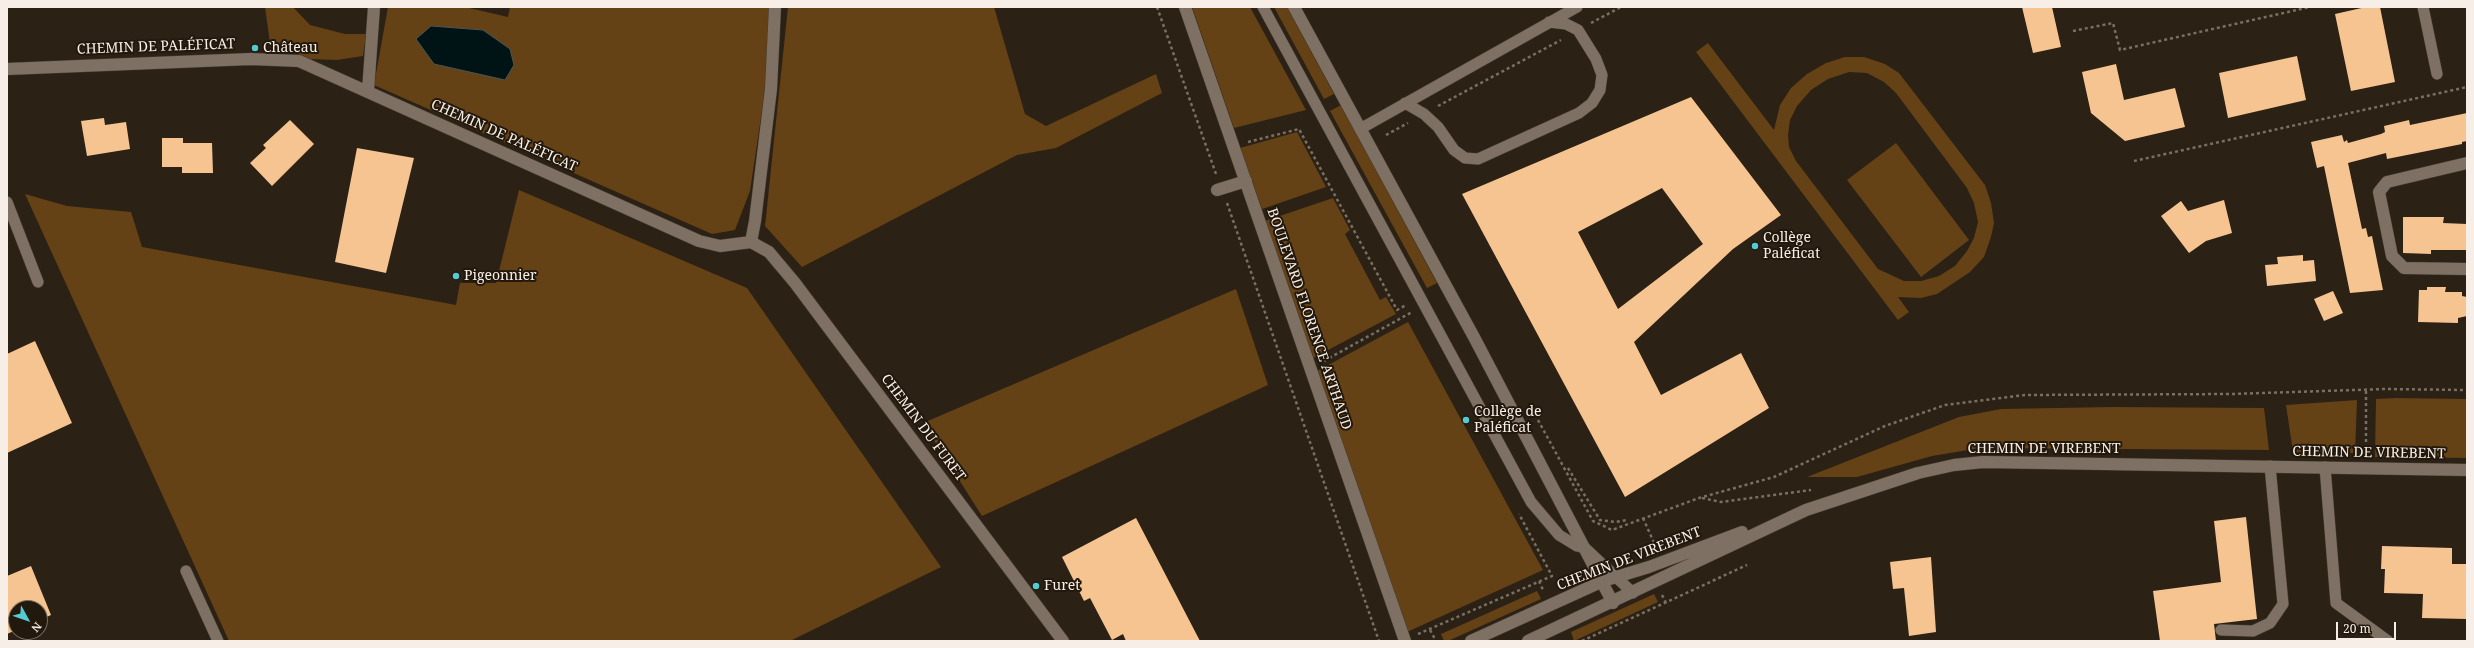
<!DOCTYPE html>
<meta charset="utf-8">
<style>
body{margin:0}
#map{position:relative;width:2474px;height:648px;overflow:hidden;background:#2c2115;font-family:"Noto Serif",serif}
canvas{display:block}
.frame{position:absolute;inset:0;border:8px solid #f7efe7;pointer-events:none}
.north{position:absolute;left:8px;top:600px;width:40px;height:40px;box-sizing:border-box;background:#23180c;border:1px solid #786e64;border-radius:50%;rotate:130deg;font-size:11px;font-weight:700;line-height:16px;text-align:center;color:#f7efe7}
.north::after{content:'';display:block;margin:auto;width:14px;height:18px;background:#51ccd5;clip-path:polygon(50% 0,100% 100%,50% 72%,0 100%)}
.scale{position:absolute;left:2336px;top:622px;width:60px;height:18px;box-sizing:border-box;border:2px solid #f7efe7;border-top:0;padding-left:5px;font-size:12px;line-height:14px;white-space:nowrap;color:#f7efe7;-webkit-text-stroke:3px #23180c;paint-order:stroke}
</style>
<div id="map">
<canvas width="2474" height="648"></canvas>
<div class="frame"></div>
<div class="north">N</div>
<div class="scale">20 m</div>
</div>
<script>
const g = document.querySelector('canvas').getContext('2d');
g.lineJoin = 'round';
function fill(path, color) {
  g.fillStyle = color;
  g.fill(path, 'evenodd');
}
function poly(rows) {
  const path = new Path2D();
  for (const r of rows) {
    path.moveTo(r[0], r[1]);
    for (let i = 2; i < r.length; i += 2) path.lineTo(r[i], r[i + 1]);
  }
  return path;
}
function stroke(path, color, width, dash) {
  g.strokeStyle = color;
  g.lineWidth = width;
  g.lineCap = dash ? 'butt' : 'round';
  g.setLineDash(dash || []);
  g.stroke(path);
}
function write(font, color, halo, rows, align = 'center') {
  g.font = font + ' "Noto Serif",serif';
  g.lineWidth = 4;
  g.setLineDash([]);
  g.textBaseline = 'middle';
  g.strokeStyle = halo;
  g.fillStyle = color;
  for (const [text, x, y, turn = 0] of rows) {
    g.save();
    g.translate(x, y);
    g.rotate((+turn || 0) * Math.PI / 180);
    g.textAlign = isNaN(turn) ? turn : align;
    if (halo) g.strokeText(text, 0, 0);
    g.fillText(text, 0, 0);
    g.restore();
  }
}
fill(poly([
 [265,7,293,7,310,25,345,34,366,34,363,56,337,60,310,59,270,43],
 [388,7,465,7,508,17,510,7,770,7,766,84,750,191,735,230,712,234,374,85],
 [431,26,482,30,510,49],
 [788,7,994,7,1025,114,1046,126,1156,74,1162,93,1056,148,1017,155,802,267,765,226],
 [1192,7,1250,7,1306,110,1234,128],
 [1274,7,1287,7,1334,94,1324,99],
 [1708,43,1774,130,1780,105,1791,88,1807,74,1826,63,1845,57,1864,57,1885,64,1899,73,1985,185,1991,203,1994,223,1991,237,1984,257,1970,272,1937,294,1921,298,1898,297,1909,312,1898,320,1696,52],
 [1849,72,1867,73,1884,82,1896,93,1967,188,1974,203,1978,222,1974,238,1967,251,1955,266,1939,276,1921,281,1904,281,1878,269,1796,161,1789,147,1788,135,1790,120,1797,106,1811,90,1828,79],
 [1341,105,1437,283,1427,288,1330,111],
 [1297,132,1326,187,1262,209,1240,148],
 [1896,143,1969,240,1921,277,1847,180],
 [519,190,747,288,941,567,790,641,229,641,25,194,67,206,131,212,142,247,456,305,460,283,496,283],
 [1333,198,1350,230,1345,234,1380,300,1386,297,1396,314,1313,358,1265,221],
 [1236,289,1268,385,982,516,923,423],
 [1408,322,1543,570,1407,632,1317,371],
 [2396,398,2467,399,2467,458,2375,457,2376,399],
 [2357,400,2355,453,2293,452,2286,405],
 [2112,407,2264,408,2269,450,1980,448,1932,456,1857,477,1807,477,1959,417,2001,409],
 [1537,591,1541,599,1448,641,1444,641,1441,634],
 [1654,594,1658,602,1574,641,1571,632]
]), '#654116');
const water = poly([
 [431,26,483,30,510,49,514,65,505,80,434,64,416,39,431,26]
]);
fill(water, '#001416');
stroke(water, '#4a5655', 1);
fill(poly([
 [2022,7,2052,7,2061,47,2033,53],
 [2366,7,2380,7,2395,82,2351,91,2335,14],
 [2297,56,2306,100,2228,118,2219,73],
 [2116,64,2124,100,2175,88,2185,127,2125,141,2091,113,2082,72],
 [1691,97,1781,215,1733,249,1634,342,1661,395,1741,353,1769,408,1625,497,1462,194],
 [1662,188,1703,244,1618,309,1578,232],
 [2467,113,2467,141,2462,142,2462,144,2387,159,2386,153,2348,163,2362,229,2366,228,2368,237,2372,236,2383,290,2350,293,2324,166,2317,168,2311,142,2342,135,2344,142,2347,140,2348,143,2381,134,2385,132,2384,126,2409,120,2410,125],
 [104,118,105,125,126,122,130,149,87,156,81,121],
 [290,120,314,144,272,186,250,163,266,148,263,145],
 [162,138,183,138,183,143,212,143,213,173,182,173,182,167,162,167],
 [357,148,414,158,386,273,335,262],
 [2224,200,2232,233,2206,241,2189,253,2161,216,2181,201,2188,211],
 [2403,217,2444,217,2443,223,2467,224,2467,250,2431,250,2431,254,2403,253],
 [2303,255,2303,261,2314,260,2316,281,2267,286,2265,265,2278,264,2277,257],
 [2427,287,2446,287,2445,292,2462,292,2462,296,2467,297,2467,316,2458,318,2458,323,2418,322,2419,290,2427,290],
 [2333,291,2343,313,2324,321,2314,299],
 [35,341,72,423,7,453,7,354],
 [2246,517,2257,619,2214,624,2216,641,2160,641,2153,591,2221,582,2214,521],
 [1136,518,1161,566,1200,641,1126,641,1123,634,1112,640,1090,598,1084,601,1062,557],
 [2382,546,2452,548,2452,564,2467,564,2467,619,2422,618,2423,594,2384,593,2385,569,2381,569],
 [1931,557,1936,632,1909,636,1904,588,1893,589,1890,562],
 [31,566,51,615,40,620,40,608,16,608,16,630,7,634,7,576]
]), '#f5c491');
const lane = poly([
 [1263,7,1531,502,1559,535,1577,546,1585,548,1633,593],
 [2423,7,2437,74],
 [1405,103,1424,114,1438,127,1454,150,1465,158,1478,159,1579,113,1592,103,1600,90,1602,75,1596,59,1578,30,1566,24,1549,22],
 [1360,129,1577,7],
 [7,202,38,282],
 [2325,467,2336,603,2388,641],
 [186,571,218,641],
 [2221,630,2253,631,2270,623,2283,604,2270,466]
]);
const street = poly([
 [7,69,251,59,299,61,699,241,720,246,751,242],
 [368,91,374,7],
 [2467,163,2387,182,2379,192,2392,256,2404,268,2467,269],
 [1217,190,1246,181],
 [751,242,769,252,795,283,1063,641],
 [751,242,755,221,771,89,775,7]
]);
const secondary = poly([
 [1185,7,1405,641],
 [1294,7,1475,339,1613,603],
 [1471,641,1603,581,1649,567,1742,532],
 [1528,641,1806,510,1918,473,1954,465,1983,462,2467,470]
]);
stroke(lane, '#463d34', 12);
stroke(street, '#463d34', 13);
stroke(secondary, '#463d34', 13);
stroke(poly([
 [1157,7,1216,174],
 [1591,23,1621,7],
 [2073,31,2113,23,2120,50,2310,7],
 [1438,106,1561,40],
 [1386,135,1408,123],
 [1248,142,1299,129,1397,310,1406,305],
 [2134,161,2467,87],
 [1227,203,1379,641],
 [1324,361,1412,312],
 [2366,391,2366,452],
 [1538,420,1593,521,1612,530,1699,498,1774,477,1885,426,1945,405,2025,395,2232,394,2385,389,2467,390],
 [1568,468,1600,520,1615,522,1628,520],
 [1702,498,1721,502,1811,490],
 [1643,518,1656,547],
 [1539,581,1543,590],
 [1662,595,1666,603],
 [1430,630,1436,641],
 [1418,634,1552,576,1519,514],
 [1582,641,1747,565]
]), '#797065', 2.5, [3, 3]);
stroke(lane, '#7e7062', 11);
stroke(street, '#7e7062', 12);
stroke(secondary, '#7e7062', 12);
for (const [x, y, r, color] of [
 [255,48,4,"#51ccd5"],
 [1755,246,4,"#51ccd5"],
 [456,276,4,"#51ccd5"],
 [1466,420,4,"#51ccd5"],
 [1036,586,4,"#51ccd5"]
]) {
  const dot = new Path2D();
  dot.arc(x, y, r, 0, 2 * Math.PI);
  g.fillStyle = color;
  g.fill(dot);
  stroke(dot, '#23180c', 1.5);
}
write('14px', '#f7efe7', '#23180c', [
 ["CHEMIN DE PALÉFICAT",156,47,-2],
 ["CHEMIN DE PALÉFICAT",504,136,24],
 ["BOULEVARD FLORENCE ARTHAUD",1309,319,71],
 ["CHEMIN DU FURET",923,428,53],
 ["CHEMIN DE VIREBENT",2044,449],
 ["CHEMIN DE VIREBENT",2369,453,1],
 ["CHEMIN DE VIREBENT",1629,559,-21]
]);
write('14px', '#f7efe7', '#23180c', [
 ["Château",263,48],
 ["Collège",1763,238],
 ["Paléficat",1763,254],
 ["Pigeonnier",464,276],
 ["Collège de",1474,412],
 ["Paléficat",1474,428],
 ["Furet",1044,586]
], 'left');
</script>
